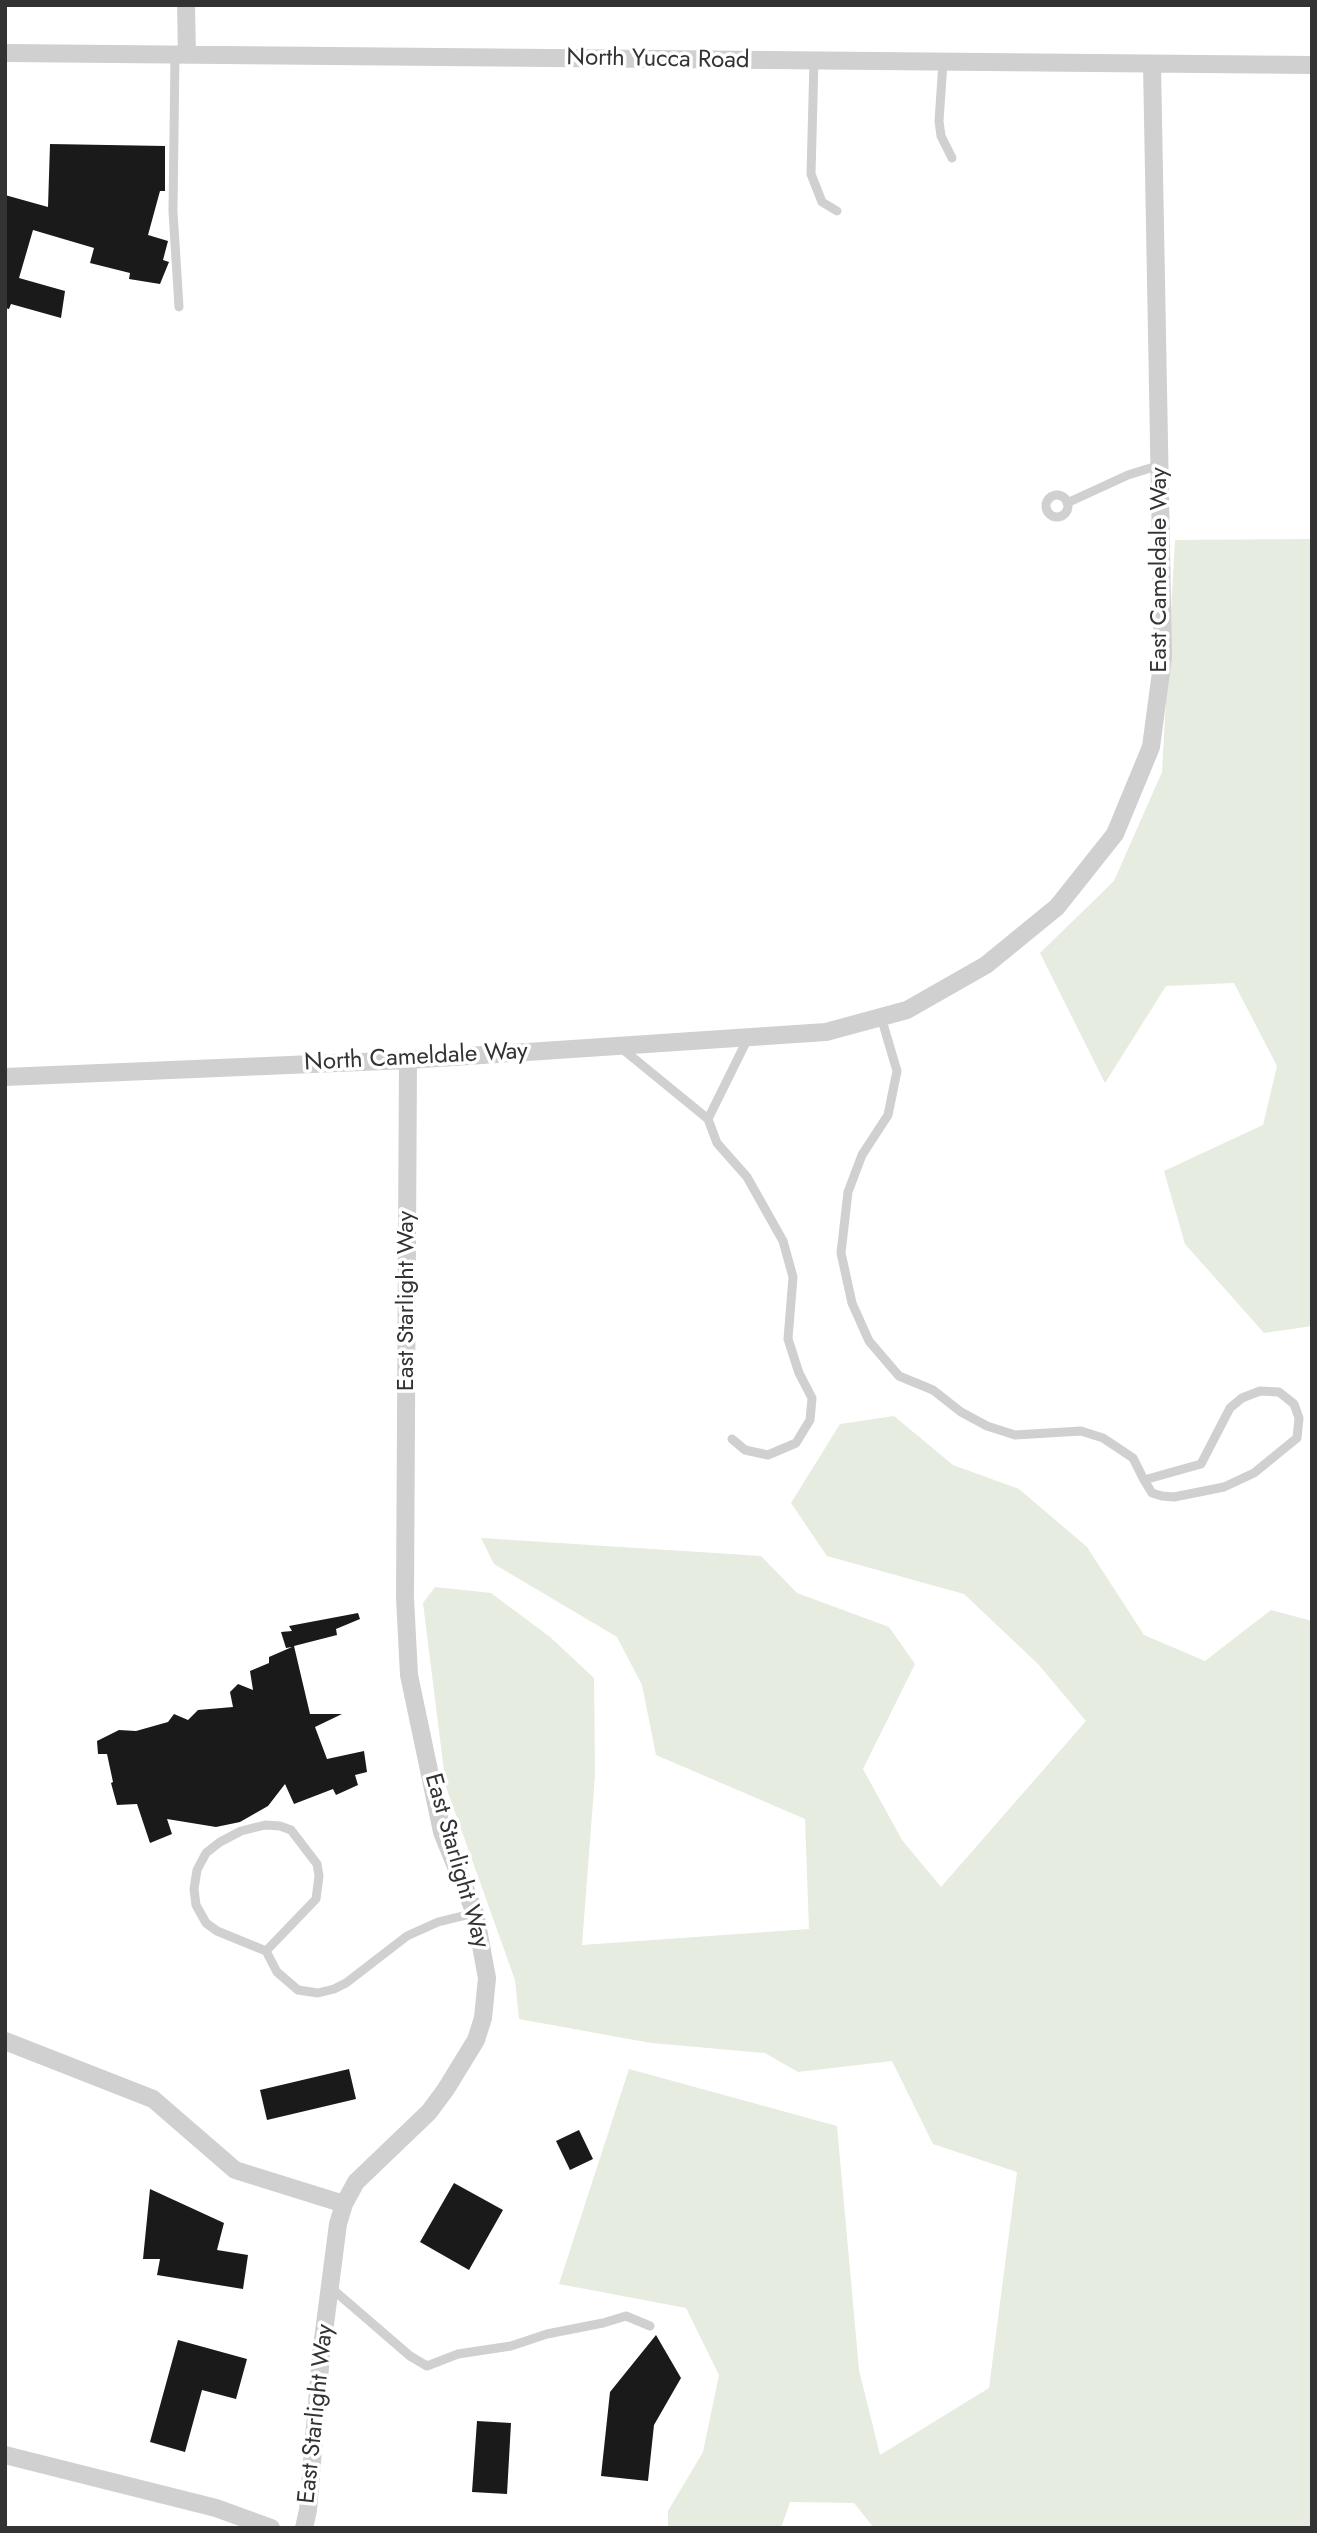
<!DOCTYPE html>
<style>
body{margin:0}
#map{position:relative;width:1317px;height:2533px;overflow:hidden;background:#fff;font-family:Jost,sans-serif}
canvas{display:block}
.frame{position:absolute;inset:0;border:7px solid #333;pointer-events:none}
</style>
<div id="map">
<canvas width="1317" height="2533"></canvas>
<div class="frame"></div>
</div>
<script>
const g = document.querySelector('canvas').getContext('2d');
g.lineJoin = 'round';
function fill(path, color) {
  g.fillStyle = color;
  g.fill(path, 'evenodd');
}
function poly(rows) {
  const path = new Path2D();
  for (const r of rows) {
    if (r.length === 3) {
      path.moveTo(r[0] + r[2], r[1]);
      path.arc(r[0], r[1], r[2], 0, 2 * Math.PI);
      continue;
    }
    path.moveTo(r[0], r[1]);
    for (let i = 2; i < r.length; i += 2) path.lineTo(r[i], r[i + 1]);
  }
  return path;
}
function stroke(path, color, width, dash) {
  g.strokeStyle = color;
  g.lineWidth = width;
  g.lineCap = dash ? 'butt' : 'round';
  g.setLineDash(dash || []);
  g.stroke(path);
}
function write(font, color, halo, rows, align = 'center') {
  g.font = font + ' Jost,sans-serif';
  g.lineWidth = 7;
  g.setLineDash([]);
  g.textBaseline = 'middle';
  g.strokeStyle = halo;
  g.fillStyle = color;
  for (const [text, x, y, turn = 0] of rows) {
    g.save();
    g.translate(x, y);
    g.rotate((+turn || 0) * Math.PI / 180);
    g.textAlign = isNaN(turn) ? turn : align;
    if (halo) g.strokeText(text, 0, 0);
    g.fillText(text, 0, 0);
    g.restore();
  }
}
fill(poly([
 [1312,539,1312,1326,1264,1333,1185,1244,1164,1171,1263,1125,1277,1066,1234,983,1166,986,1105,1083,1040,953,1114,881,1162,772,1175,540],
 [894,1416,953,1465,1019,1489,1087,1547,1144,1635,1205,1661,1271,1610,1312,1621,1312,2528,874,2528,854,2503,790,2502,781,2528,668,2528,668,2511,703,2452,719,2375,686,2308,559,2284,629,2069,837,2126,859,2370,880,2455,989,2388,1017,2172,933,2144,892,2061,798,2072,765,2053,651,2043,519,2019,515,1980,446,1787,423,1603,435,1587,491,1593,550,1637,594,1678,595,1775,582,1945,809,1929,805,1819,656,1755,642,1685,617,1637,494,1564,481,1538,761,1556,797,1593,889,1627,915,1664,863,1769,902,1840,941,1887,1086,1721,1038,1664,964,1594,827,1556,791,1503,840,1424]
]), '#e6ecdf');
fill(poly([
 [50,144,165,146,165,191,160,191,148,235,168,241,163,260,169,262,160,284,129,279,130,273,90,263,94,248,33,230,19,278,65,291,61,318,11,304,9,309,5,308,5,195,48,207],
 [358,1613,360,1619,336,1629,337,1635,294,1646,310,1714,342,1714,315,1727,327,1759,364,1751,367,1772,355,1775,358,1785,336,1795,333,1789,294,1804,285,1784,268,1806,240,1822,216,1827,167,1819,172,1834,150,1843,137,1804,117,1805,111,1783,113,1782,107,1754,98,1754,97,1741,119,1730,136,1731,168,1722,174,1714,188,1720,198,1710,233,1707,230,1692,238,1684,253,1690,250,1671,269,1663,269,1657,292,1647,286,1648,281,1632,292,1631,289,1626],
 [349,2069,356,2099,267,2120,260,2090],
 [579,2130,593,2159,570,2170,556,2141],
 [454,2183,503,2210,469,2270,420,2242],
 [150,2189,224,2223,217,2250,248,2255,243,2289,157,2275,160,2259,143,2259],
 [656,2335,681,2378,654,2425,648,2481,601,2476,610,2392],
 [178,2340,247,2359,236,2399,202,2390,185,2452,150,2442],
 [477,2421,511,2423,507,2494,472,2492]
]), '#1a1a1a');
stroke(poly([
 [175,55,173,211,179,307],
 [814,61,811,174,822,202,837,211],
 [943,63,939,121,941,136,952,158],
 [1057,506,11],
 [1067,503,1128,475,1160,465],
 [881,1017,897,1071,888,1115,862,1155,848,1192,841,1253,852,1303,869,1341,899,1376,933,1390,961,1412,987,1426,1015,1435,1081,1431,1103,1438,1133,1458,1144,1480,1152,1493,1162,1496,1174,1497,1224,1487,1254,1473,1297,1438,1299,1418,1294,1404,1279,1392,1260,1391,1242,1398,1230,1408,1201,1464,1144,1480],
 [620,1047,708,1119,717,1143,747,1177,783,1241,793,1277,788,1339,799,1373,812,1398,810,1420,796,1443,768,1455,745,1450,732,1439],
 [708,1119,748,1038],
 [266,1951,316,1899,319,1876,317,1864,291,1830,280,1826,265,1825,241,1831,220,1842,206,1853,197,1870,194,1889,196,1905,206,1923,217,1931,266,1951,277,1972,298,1990,318,1993,334,1989,346,1983,407,1936,438,1922,475,1913],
 [330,2287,410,2356,427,2366,458,2354,511,2346,547,2334,603,2323,626,2316,650,2326]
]), '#d0d0d0', 9);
stroke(poly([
 [186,5,187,55],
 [5,53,1312,65],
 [5,1077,408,1060,826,1032,907,1010,986,965,1057,907,1115,834,1151,747,1163,657,1152,65],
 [5,2041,153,2099,235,2170,344,2204],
 [5,2455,216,2508,271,2528],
 [304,2528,308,2510,321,2355,338,2224,344,2204,356,2182,429,2112,446,2089,476,2040,483,2018,487,1978,475,1913,442,1832,409,1675,405,1598,408,1060]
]), '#d0d0d0', 18);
write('24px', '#333', '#fff', [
 ["North Yucca Road",658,60,1],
 ["East Cameldale Way",1160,570,-90],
 ["North Cameldale Way",416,1058,-3],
 ["East Starlight Way",407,1301,-90],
 ["East Starlight Way",456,1861,74],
 ["East Starlight Way",317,2414,-84]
]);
</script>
